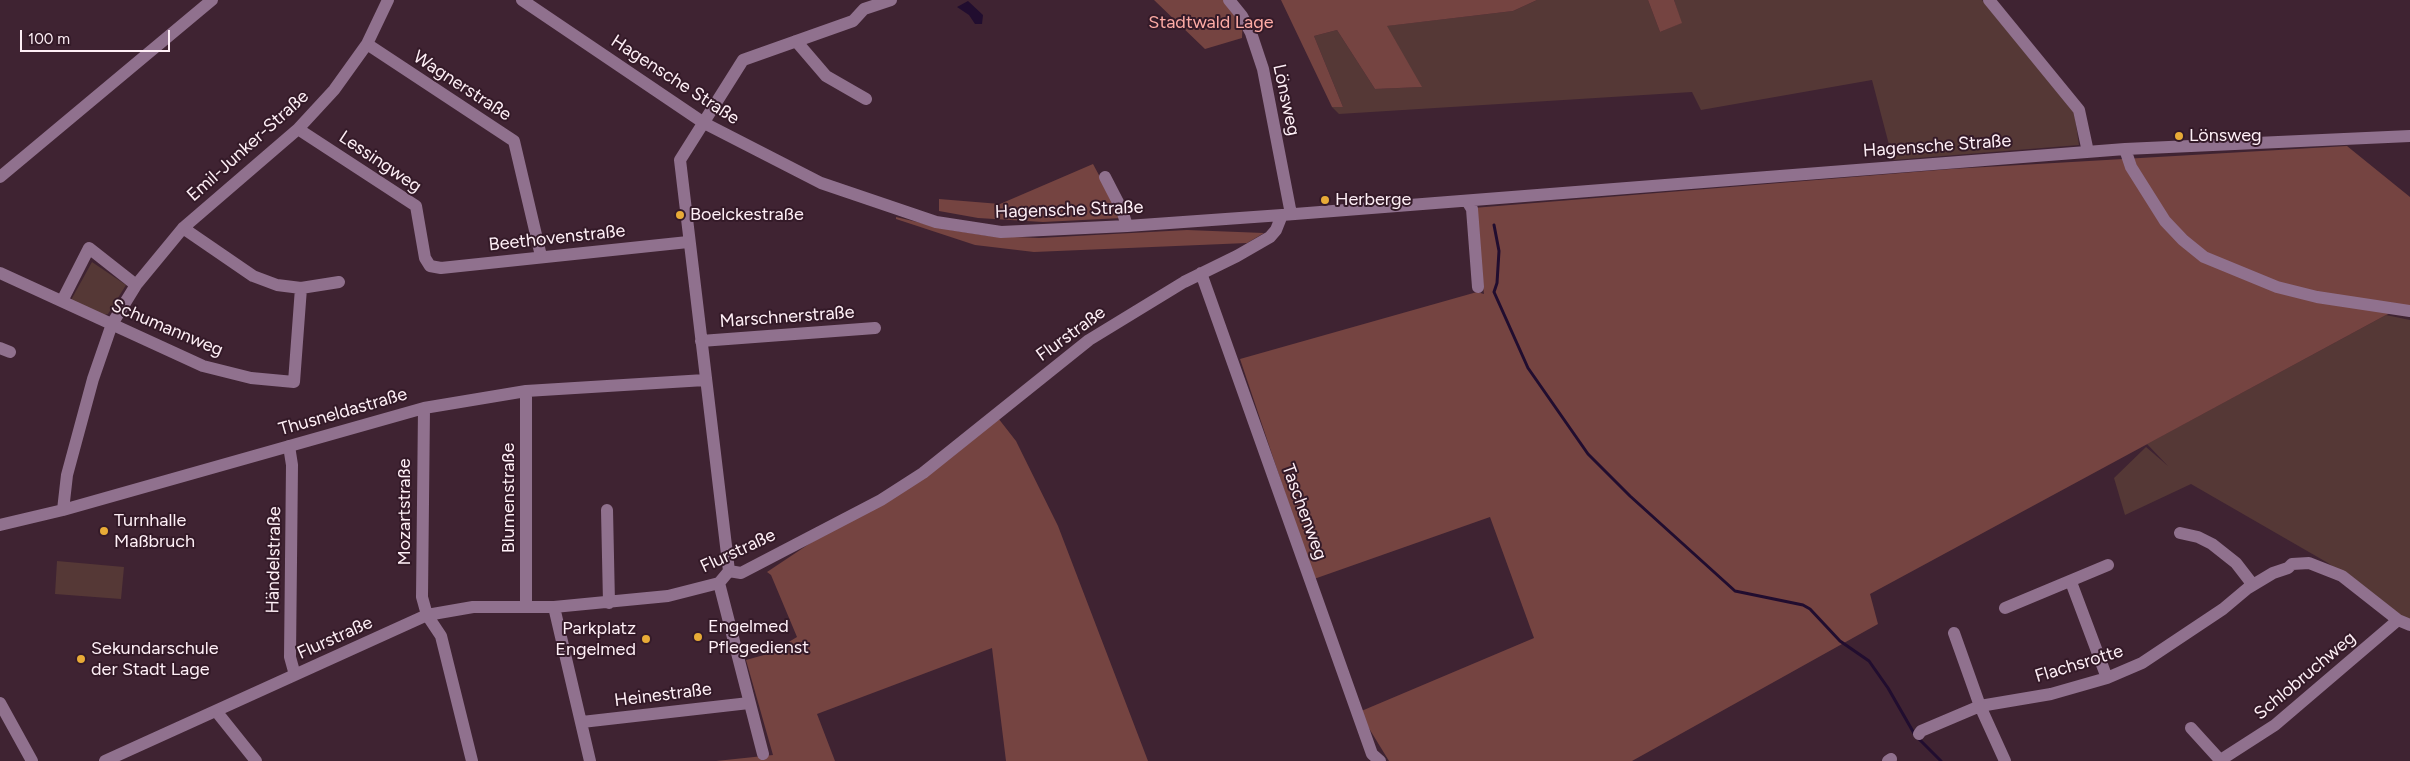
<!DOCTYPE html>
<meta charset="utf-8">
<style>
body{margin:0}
#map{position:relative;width:2410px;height:761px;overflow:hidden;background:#3f2332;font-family:Figtree,sans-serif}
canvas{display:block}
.scale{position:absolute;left:20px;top:30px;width:150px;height:22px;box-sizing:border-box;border:2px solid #feeff6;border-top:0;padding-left:6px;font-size:15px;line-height:18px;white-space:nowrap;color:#feeff6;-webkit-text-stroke:4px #341a28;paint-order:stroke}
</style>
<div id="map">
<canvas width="2410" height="761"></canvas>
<div class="scale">100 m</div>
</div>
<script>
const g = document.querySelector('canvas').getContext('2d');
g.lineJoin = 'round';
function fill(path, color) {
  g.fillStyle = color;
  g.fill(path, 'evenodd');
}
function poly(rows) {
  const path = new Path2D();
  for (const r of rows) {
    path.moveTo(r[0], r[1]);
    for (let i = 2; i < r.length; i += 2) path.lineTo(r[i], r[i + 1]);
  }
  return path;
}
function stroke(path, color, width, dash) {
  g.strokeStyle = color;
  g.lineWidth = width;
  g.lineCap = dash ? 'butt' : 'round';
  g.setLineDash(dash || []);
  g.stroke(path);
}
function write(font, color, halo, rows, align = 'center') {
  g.font = font + ' Figtree,sans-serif';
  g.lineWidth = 4;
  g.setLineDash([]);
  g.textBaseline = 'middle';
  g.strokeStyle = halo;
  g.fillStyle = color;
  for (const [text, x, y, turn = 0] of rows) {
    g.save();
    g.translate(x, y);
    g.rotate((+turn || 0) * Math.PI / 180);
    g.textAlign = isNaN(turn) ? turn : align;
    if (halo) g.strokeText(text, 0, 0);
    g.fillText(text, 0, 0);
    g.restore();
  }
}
fill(poly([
 [1537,0,1648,0,1660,32,1681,23,1674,0,1982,0,2074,111,2079,145,1893,160,1872,80,1701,110,1692,92,1339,114,1332,107,1343,107,1314,36,1337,30,1375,89,1421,87,1386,26,1513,11],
 [92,262,126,285,108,314,100,316,71,300],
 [2386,315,2410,320,2410,622,2328,563,2191,484,2125,515,2114,478,2146,447,2168,466,2147,444],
 [57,561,124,567,121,599,55,594]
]), '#553836');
fill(poly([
 [1154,0,1231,0,1243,14,1242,38,1205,49],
 [1281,0,1537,0,1513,11,1387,26,1422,87,1375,89,1337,30,1314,36,1343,107,1332,107],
 [1648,0,1674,0,1682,23,1660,32],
 [2347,146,2410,197,2410,305,2386,315,1870,594,1878,624,1632,761,1389,761,1359,712,1534,638,1490,517,1314,579,1240,359,1477,292,1484,294,1473,208,1951,169],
 [1093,164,1122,218,1043,222,978,218,939,211,939,199,1000,204],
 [896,217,951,230,989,236,1039,238,1187,230,1264,233,1247,243,1034,252,975,245,896,219],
 [998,418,1016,441,1058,526,1148,761,1006,761,992,648,817,714,835,761,716,761,773,755,746,660,789,648,787,643,797,637,771,575,767,572]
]), '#754441');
fill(poly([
 [968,1,983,15,982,24,975,24,969,15,957,7]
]), '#210d2f');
stroke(poly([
 [1494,225,1499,251,1497,283,1494,292,1528,368,1588,454,1630,496,1735,591,1803,605,1810,609,1840,641,1869,661,1888,688,1915,735,1941,761]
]), '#210d2f', 3);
stroke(poly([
 [522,0,704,123,821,183,936,222,1001,232,1127,226,1282,215,2125,149,2410,136],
 [1229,0,1242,16,1251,33,1263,69,1291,214],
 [1989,0,2079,110,2088,152],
 [796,41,826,76,866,99],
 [367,44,514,141,541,256],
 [298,129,416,206,425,258,430,266,441,268,688,242],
 [2125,149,2131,167,2165,221,2183,240,2204,257,2277,287,2317,297,2410,311],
 [0,177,212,0],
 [1105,177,1122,210,1127,226],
 [1467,201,1472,209,1478,287],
 [183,228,253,276,277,285,301,288,339,282],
 [0,273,203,366,251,378,294,382,301,288],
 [1201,273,1372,754,1380,761],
 [62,301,89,248,136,285],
 [701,341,875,328],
 [0,348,10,352],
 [424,408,422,597,427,615,441,636,472,761],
 [289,446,292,465,290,657,295,675],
 [63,510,67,475,93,379,112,324,136,285,183,228,298,129,334,90,367,44,388,0],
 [607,510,609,603],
 [0,525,63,510,424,408,526,391,705,380],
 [2180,533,2198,537,2212,544,2236,563,2253,585],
 [729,571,680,160,743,60,853,21,864,9,891,0],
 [729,571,741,573,881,500,923,473,1089,340,1184,282,1237,256,1270,237,1276,230,1282,215],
 [2071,582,2107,678],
 [719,583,763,754],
 [526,606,526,391],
 [554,607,590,761],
 [2005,608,2108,565],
 [1954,633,1980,706,2005,761],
 [0,703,32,761],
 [216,711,256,761],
 [582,722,749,703],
 [2191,728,2221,761],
 [1919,734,1921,731,1980,706,2051,694,2107,678,2142,663,2223,609,2248,588,2273,573,2288,568,2292,564,2309,563,2342,576,2398,620,2410,625],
 [105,761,427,615,473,607,554,607,668,596,719,583,729,571],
 [1888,761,1891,759],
 [2219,761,2275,725,2398,620]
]), '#90718e', 12);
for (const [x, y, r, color] of [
 [2179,136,5,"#e8ab37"],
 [1325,200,5,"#e8ab37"],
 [680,215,5,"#e8ab37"],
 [104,531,5,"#e8ab37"],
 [698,637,5,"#e8ab37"],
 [646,639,5,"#e8ab37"],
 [81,659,5,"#e8ab37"]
]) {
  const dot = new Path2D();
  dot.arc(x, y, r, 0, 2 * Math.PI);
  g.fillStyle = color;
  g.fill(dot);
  stroke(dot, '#341a28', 2);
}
write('18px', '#fdaba5', '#341a28', [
 ["Stadtwald Lage",1211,23]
]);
write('18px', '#feeff6', '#341a28', [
 ["Hagensche Straße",675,80,33],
 ["Wagnerstraße",462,86,33],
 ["Lönsweg",1286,100,78],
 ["Emil-Junker-Straße",248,146,-42],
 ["Hagensche Straße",1937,146,-4],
 ["Lessingweg",380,162,34],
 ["Hagensche Straße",1069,210,-2],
 ["Beethovenstraße",557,238,-6],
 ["Marschnerstraße",787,317,-4],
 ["Schumannweg",167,328,23],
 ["Flurstraße",1071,334,-36],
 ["Thusneldastraße",343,412,-16],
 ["Blumenstraße",509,498,-90],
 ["Mozartstraße",405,512,-90],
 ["Taschenweg",1304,512,70],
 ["Flurstraße",738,551,-25],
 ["Händelstraße",274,560,-89],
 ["Flurstraße",335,638,-24],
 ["Flachsrotte",2079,664,-17],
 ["Schlobruchweg",2305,676,-40],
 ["Heinestraße",663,695,-7]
]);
write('18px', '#feeff6', '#341a28', [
 ["Lönsweg",2189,136],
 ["Herberge",1335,200],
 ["Boelckestraße",690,215],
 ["Turnhalle",114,521],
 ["Maßbruch",114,542],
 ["Engelmed",708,627],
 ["Pflegedienst",708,648],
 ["Parkplatz",636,629,"right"],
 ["Engelmed",636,650,"right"],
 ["Sekundarschule",91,649],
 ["der Stadt Lage",91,670]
], 'left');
</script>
